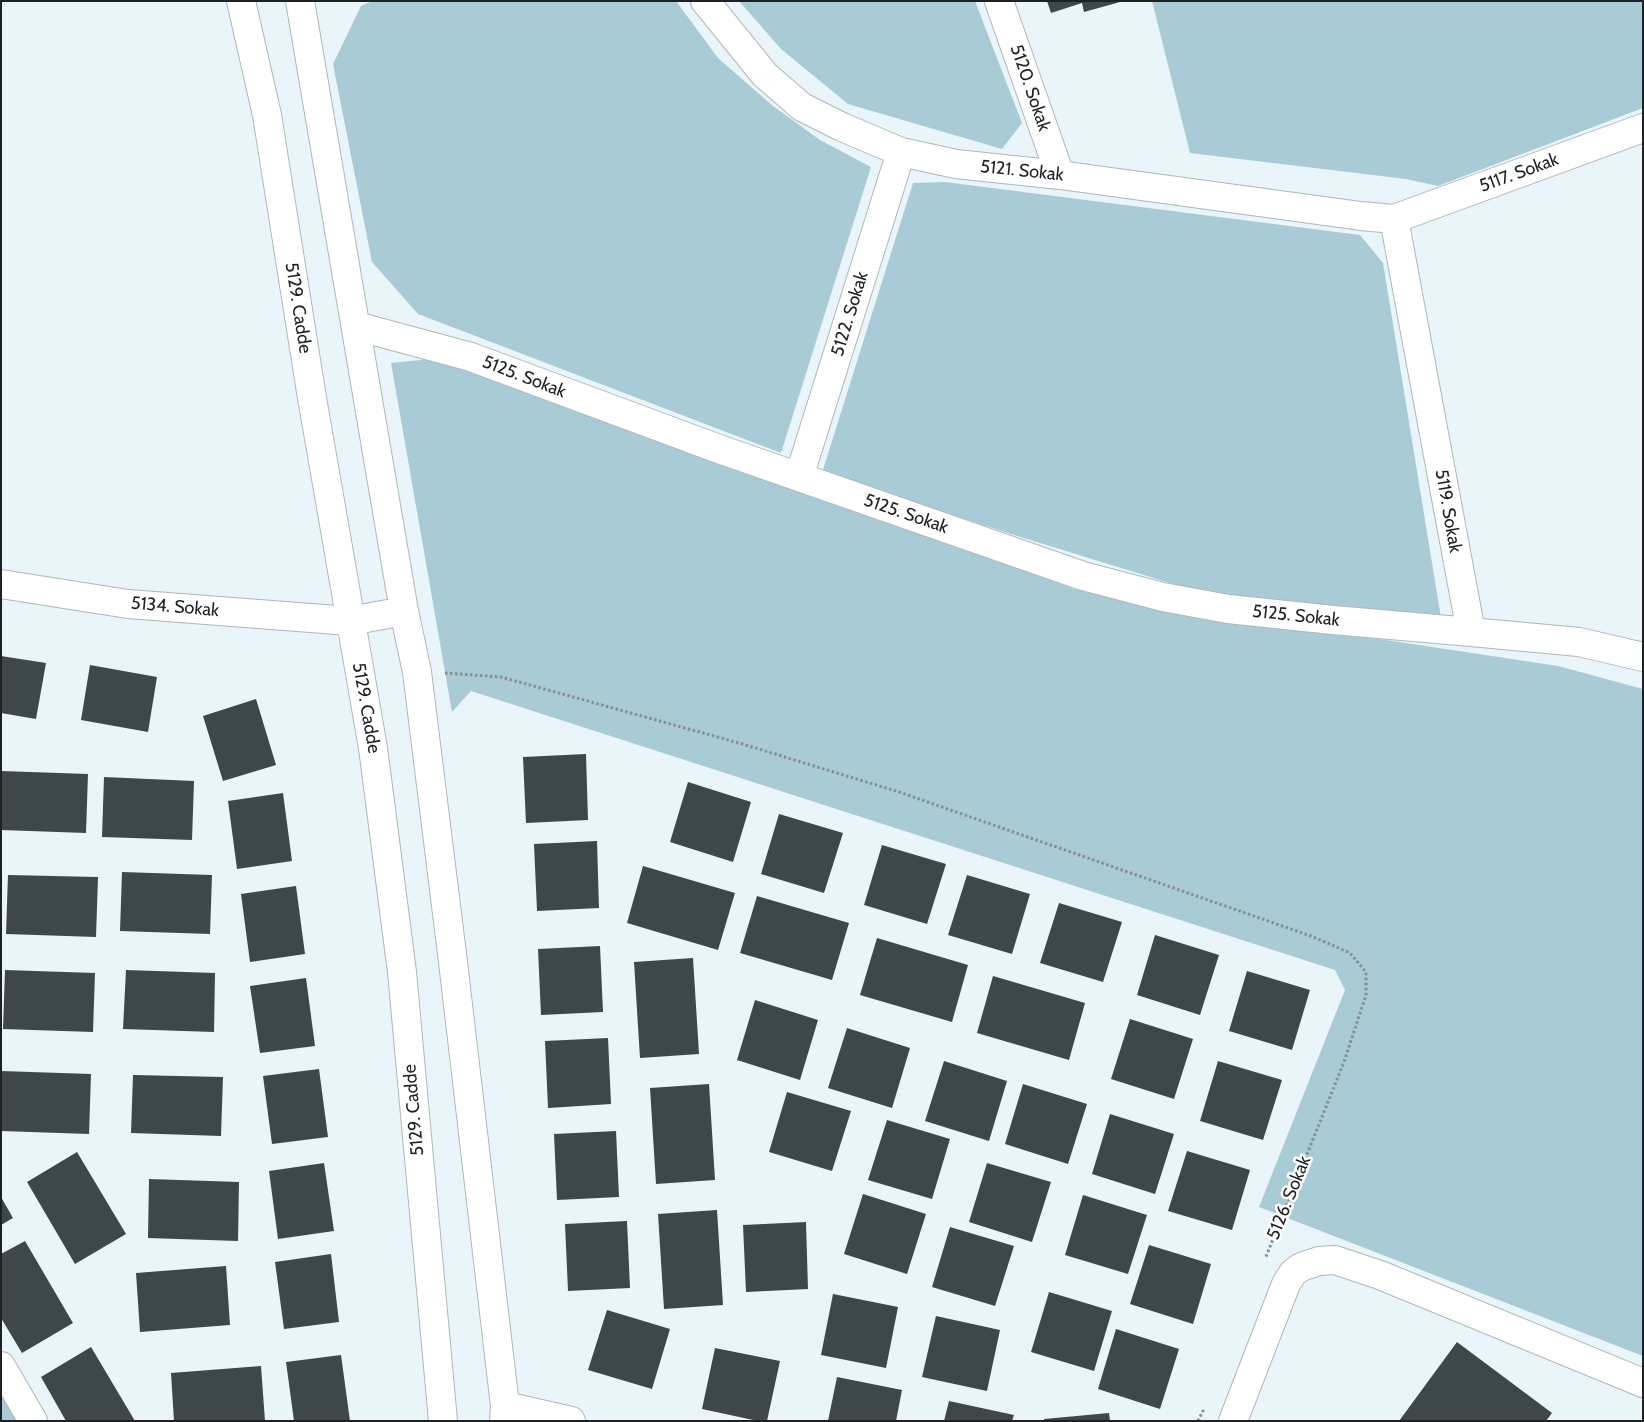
<!DOCTYPE html>
<style>
body{margin:0}
#map{position:relative;width:1644px;height:1422px;overflow:hidden;background:#e9f5f8;font-family:Cabin,sans-serif}
canvas{display:block}
.frame{position:absolute;inset:0;border:2px solid #1d2123;pointer-events:none}
</style>
<div id="map">
<canvas width="1644" height="1422"></canvas>
<div class="frame"></div>
</div>
<script>
const g = document.querySelector('canvas').getContext('2d');
g.lineJoin = 'round';
function fill(path, color) {
  g.fillStyle = color;
  g.fill(path, 'evenodd');
}
function poly(rows) {
  const path = new Path2D();
  for (const r of rows) {
    path.moveTo(r[0], r[1]);
    for (let i = 2; i < r.length; i += 2) path.lineTo(r[i], r[i + 1]);
  }
  return path;
}
function stroke(path, color, width, dash) {
  g.strokeStyle = color;
  g.lineWidth = width;
  g.lineCap = dash ? 'butt' : 'round';
  g.setLineDash(dash || []);
  g.stroke(path);
}
function write(font, color, halo, rows, align = 'center') {
  g.font = font + ' Cabin,sans-serif';
  g.lineWidth = 5;
  g.setLineDash([]);
  g.textBaseline = 'middle';
  g.strokeStyle = halo;
  g.fillStyle = color;
  for (const [text, x, y, turn = 0] of rows) {
    g.save();
    g.translate(x, y);
    g.rotate((+turn || 0) * Math.PI / 180);
    g.textAlign = isNaN(turn) ? turn : align;
    if (halo) g.strokeText(text, 0, 0);
    g.fillText(text, 0, 0);
    g.restore();
  }
}
fill(poly([
 [372,1,676,1,718,58,773,106,820,140,871,167,781,453,418,314,372,262,333,64,361,6],
 [739,1,975,1,1022,123,1002,149,848,104,781,49],
 [1152,1,1643,1,1643,108,1438,186,1406,179,1190,153],
 [945,182,1360,235,1383,263,1441,618,1212,596,1014,535,822,473,913,183],
 [441,358,577,405,1074,589,1180,615,1333,632,1558,666,1643,689,1643,1356,1259,1207,1345,990,1335,970,471,691,452,712,391,363],
 [1,1394,17,1421,1,1421]
]), '#a9cbd5');
fill(poly([
 [1047,1,1120,1,1120,2,1084,12,1082,3,1051,13],
 [1,656,46,663,36,719,1,713],
 [90,665,157,677,148,732,81,720],
 [256,699,276,765,223,781,203,716],
 [586,754,588,820,526,823,523,757],
 [1,771,88,774,86,833,1,830],
 [104,777,194,781,192,840,102,837],
 [688,782,751,802,733,862,670,842],
 [283,793,292,861,237,869,228,801],
 [779,814,843,833,824,893,761,874],
 [597,841,599,908,537,911,534,844],
 [882,845,946,864,927,924,864,905],
 [643,866,735,893,718,950,627,923],
 [122,872,212,875,210,934,120,931],
 [8,875,98,877,96,937,6,934],
 [967,875,1030,894,1012,954,948,935],
 [296,886,305,954,250,962,241,894],
 [757,896,849,923,832,980,740,953],
 [1059,903,1122,922,1103,982,1040,963],
 [1155,935,1219,955,1200,1015,1137,995],
 [877,938,968,965,952,1022,860,995],
 [600,946,603,1012,541,1015,538,949],
 [693,958,699,1054,640,1058,634,962],
 [5,970,95,973,93,1032,3,1029],
 [126,970,215,973,214,1032,123,1029],
 [1247,971,1310,990,1292,1050,1229,1031],
 [993,976,1085,1003,1069,1060,977,1033],
 [306,978,315,1046,260,1053,250,986],
 [755,1000,818,1020,800,1080,737,1060],
 [1130,1019,1193,1039,1174,1099,1111,1079],
 [847,1028,910,1048,892,1108,828,1088],
 [608,1038,611,1104,548,1108,545,1041],
 [944,1061,1007,1081,989,1141,925,1121],
 [1218,1061,1282,1080,1263,1140,1200,1121],
 [319,1069,328,1137,272,1144,263,1076],
 [1,1071,91,1074,89,1134,1,1131],
 [133,1075,223,1077,221,1136,131,1133],
 [709,1084,715,1180,656,1184,650,1088],
 [1023,1084,1087,1104,1068,1164,1005,1144],
 [787,1092,851,1111,832,1171,769,1152],
 [1110,1114,1174,1134,1155,1194,1092,1174],
 [887,1120,950,1139,932,1199,868,1180],
 [616,1131,619,1197,557,1200,554,1134],
 [1187,1151,1250,1170,1232,1230,1168,1211],
 [77,1152,126,1234,75,1264,27,1182],
 [324,1163,334,1231,278,1239,269,1171],
 [987,1163,1051,1182,1032,1242,969,1222],
 [149,1179,239,1182,238,1241,148,1238],
 [863,1194,926,1214,907,1274,844,1254],
 [1083,1195,1147,1215,1128,1274,1065,1255],
 [1,1197,13,1218,1,1225],
 [717,1210,723,1305,664,1309,658,1214],
 [627,1221,630,1288,568,1291,565,1224],
 [806,1222,808,1289,746,1292,743,1225],
 [950,1227,1014,1246,995,1306,932,1287],
 [25,1241,73,1323,22,1353,1,1318,1,1254],
 [1149,1245,1211,1264,1193,1324,1130,1304],
 [331,1254,339,1322,284,1329,275,1262],
 [226,1266,230,1325,140,1332,136,1273],
 [1049,1292,1112,1311,1094,1371,1031,1352],
 [833,1294,898,1307,886,1368,821,1355],
 [607,1310,670,1329,652,1389,588,1370],
 [936,1316,1000,1330,987,1391,922,1377],
 [1116,1329,1179,1349,1160,1409,1098,1389],
 [1457,1342,1552,1413,1546,1421,1399,1421],
 [91,1347,135,1421,66,1421,41,1377],
 [715,1348,780,1361,767,1421,758,1421,702,1409],
 [341,1355,350,1421,294,1421,286,1362],
 [261,1366,265,1421,174,1421,171,1373],
 [837,1377,902,1390,896,1421,828,1421],
 [949,1401,1014,1415,1012,1421,944,1421],
 [1109,1413,1110,1421,1044,1421,1044,1419]
]), '#3e484b');
const minor = poly([
 [241,1,267,115,312,398,373,748,402,972,443,1421],
 [300,1,404,611,417,672,453,962,505,1406,504,1421],
 [705,1,765,75,802,107,842,127,901,152,956,164,1060,175,1361,216,1394,219,1643,128],
 [999,1,1060,175],
 [1394,219,1471,632,1579,642,1643,657],
 [356,326,471,357,719,449,1083,576,1163,597,1228,609,1333,620,1471,632],
 [799,477,901,152],
 [1,584,128,604,350,621,404,611],
 [1,1366,33,1421],
 [505,1406,571,1421],
 [1233,1421,1286,1284,1293,1273,1301,1267,1319,1261,1335,1260,1380,1275,1643,1383]
]);
stroke(minor, '#adb8bb', 30);
stroke(poly([
 [445,673,501,677,739,743,899,792,1311,936,1350,953,1366,972,1366,995,1344,1062,1265,1259],
 [1198,1421,1204,1409]
]), '#878f91', 3, [2.5, 2.5]);
stroke(minor, '#fff', 28);
write('18px', '#1d2123', '#fff', [
 ["5120. Sokak",1030,88,71],
 ["5121. Sokak",1022,171,6],
 ["5117. Sokak",1519,173,-20],
 ["5129. Cadde",298,308,81],
 ["5122. Sokak",850,314,-73],
 ["5125. Sokak",524,377,21],
 ["5119. Sokak",1448,511,80],
 ["5125. Sokak",906,514,19],
 ["5134. Sokak",175,607,5],
 ["5125. Sokak",1296,616,6],
 ["5129. Cadde",366,708,80],
 ["5129. Cadde",414,1110,-95],
 ["5126. Sokak",1289,1198,-68]
]);
</script>
